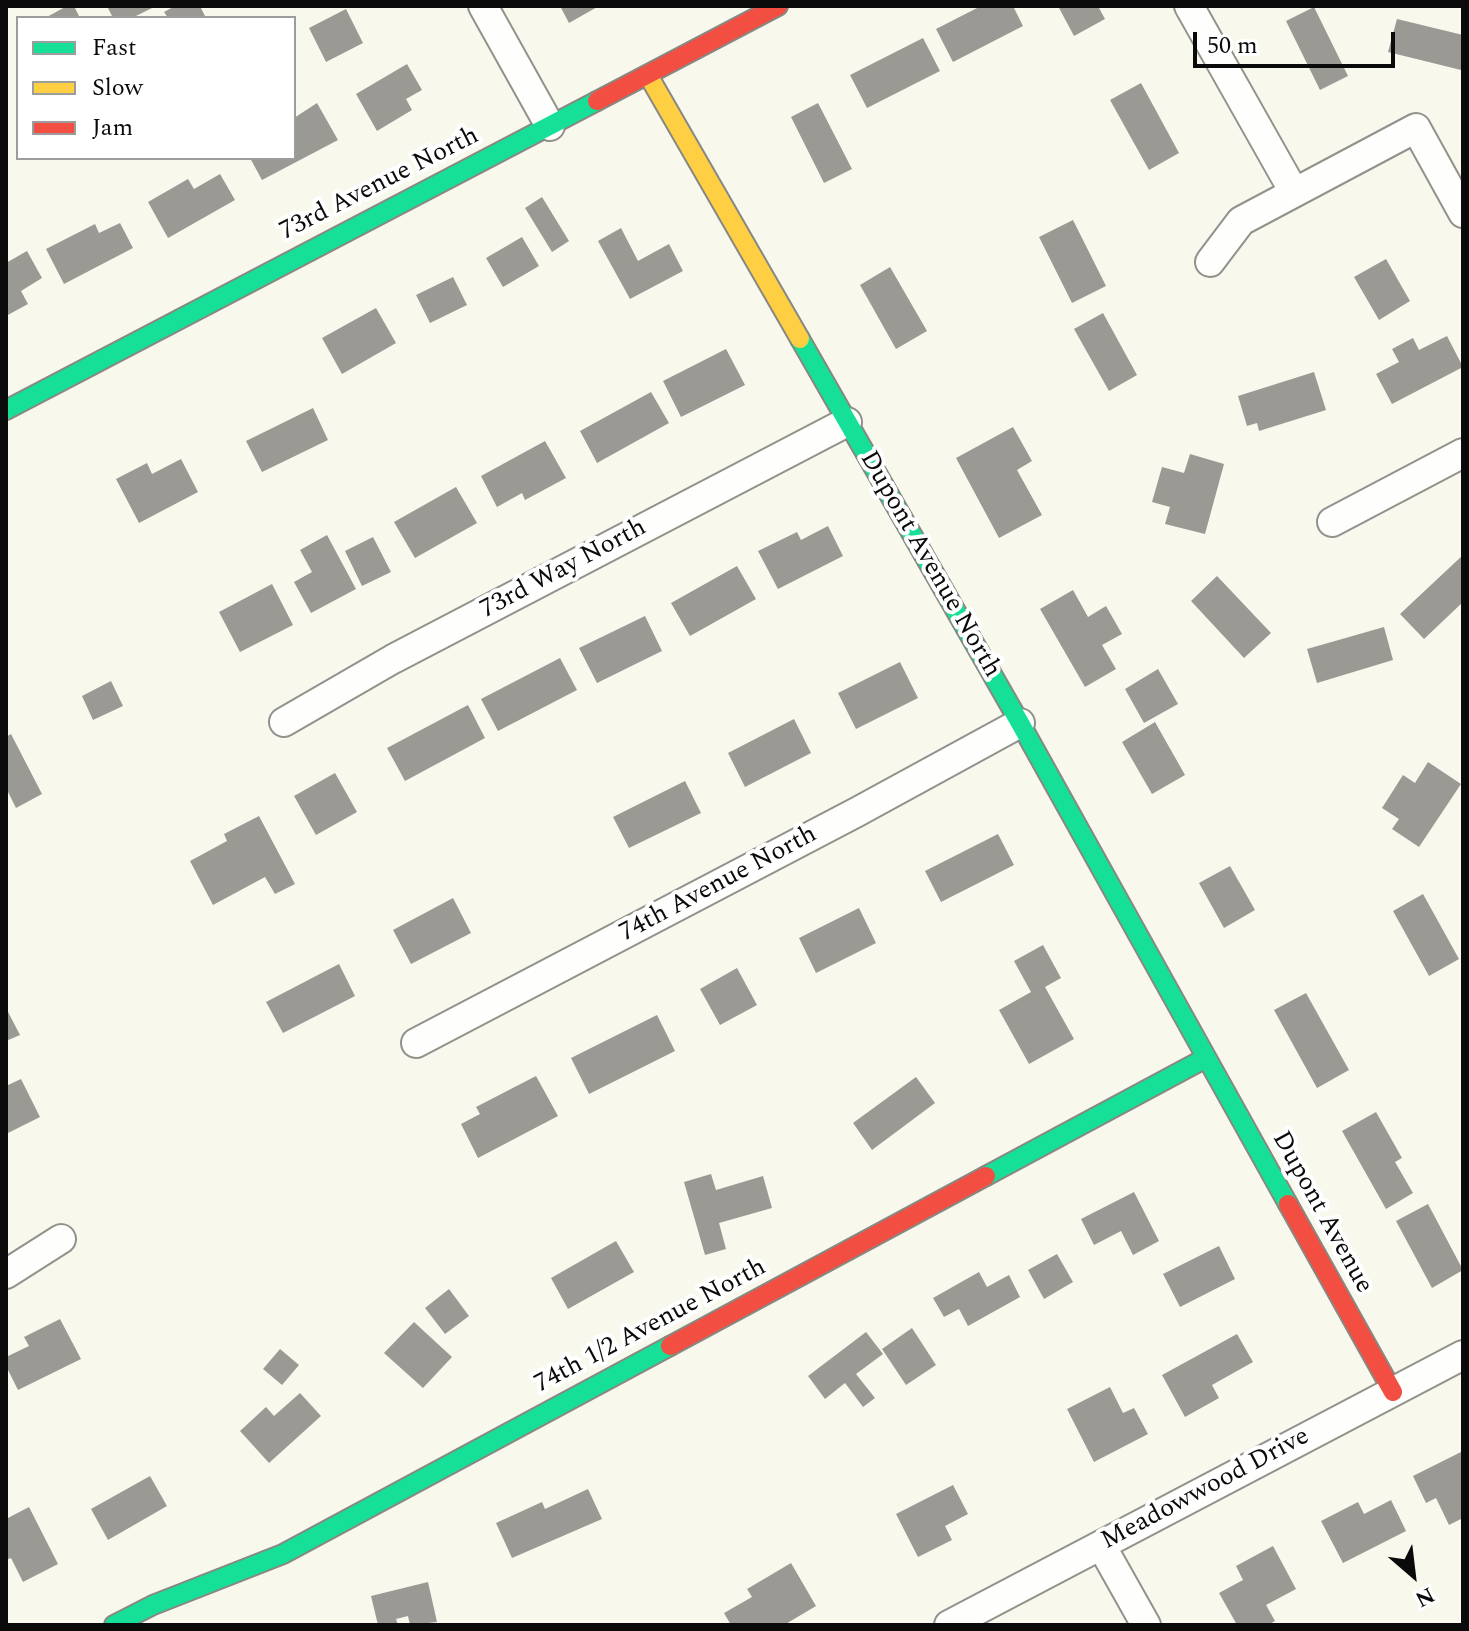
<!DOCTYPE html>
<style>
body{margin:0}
#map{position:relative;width:1469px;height:1631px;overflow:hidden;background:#f9f8ed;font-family:Spectral,serif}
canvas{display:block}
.frame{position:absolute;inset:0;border:8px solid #0a0a0a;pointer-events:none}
.legend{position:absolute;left:16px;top:16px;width:280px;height:144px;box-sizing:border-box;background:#fff;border:2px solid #9d9d9d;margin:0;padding:10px 14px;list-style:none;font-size:24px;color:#0a0a0a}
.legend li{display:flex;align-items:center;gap:16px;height:40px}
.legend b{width:40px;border:2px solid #9d9d9d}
.north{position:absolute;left:1373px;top:1535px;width:80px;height:80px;-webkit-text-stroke:6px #fff;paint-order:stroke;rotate:152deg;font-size:22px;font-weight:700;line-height:32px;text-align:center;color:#0a0a0a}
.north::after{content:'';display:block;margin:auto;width:28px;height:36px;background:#0a0a0a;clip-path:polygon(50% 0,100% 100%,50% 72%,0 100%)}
.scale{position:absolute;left:1193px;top:32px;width:202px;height:36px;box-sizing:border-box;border:4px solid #0a0a0a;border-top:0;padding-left:10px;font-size:24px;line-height:28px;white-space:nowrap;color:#0a0a0a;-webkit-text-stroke:6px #fff;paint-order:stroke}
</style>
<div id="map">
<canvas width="1469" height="1631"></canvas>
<div class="frame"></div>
<ul class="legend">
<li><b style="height:10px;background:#16e098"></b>Fast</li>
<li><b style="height:10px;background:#ffcf43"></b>Slow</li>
<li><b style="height:10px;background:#f24e42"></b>Jam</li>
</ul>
<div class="north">N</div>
<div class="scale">50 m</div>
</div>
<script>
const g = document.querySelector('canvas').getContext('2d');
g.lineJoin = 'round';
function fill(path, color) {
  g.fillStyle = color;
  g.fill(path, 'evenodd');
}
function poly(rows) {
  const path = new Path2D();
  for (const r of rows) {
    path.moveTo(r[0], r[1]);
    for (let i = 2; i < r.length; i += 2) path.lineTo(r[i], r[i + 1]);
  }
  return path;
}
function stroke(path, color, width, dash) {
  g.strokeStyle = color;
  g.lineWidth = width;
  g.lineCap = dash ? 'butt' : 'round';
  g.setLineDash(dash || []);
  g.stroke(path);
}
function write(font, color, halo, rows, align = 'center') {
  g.font = font + ' Spectral,serif';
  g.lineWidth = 8;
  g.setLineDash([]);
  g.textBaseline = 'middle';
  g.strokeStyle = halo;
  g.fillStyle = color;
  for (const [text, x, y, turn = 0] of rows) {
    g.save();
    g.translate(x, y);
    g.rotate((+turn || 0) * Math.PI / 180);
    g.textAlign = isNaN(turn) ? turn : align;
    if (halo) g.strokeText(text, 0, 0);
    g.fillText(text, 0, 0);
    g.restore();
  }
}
fill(poly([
 [67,6,74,6,80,18,45,18],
 [107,6,156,6,132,18,113,18],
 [175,6,200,6,206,18,168,18,164,12],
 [560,6,599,6,569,23],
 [981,6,1013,6,1023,26,953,62,936,29],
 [1058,6,1098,6,1105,19,1074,36],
 [1314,7,1348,76,1320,90,1286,21],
 [346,9,363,43,326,62,309,28],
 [1397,19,1463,35,1461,70,1388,52],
 [923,38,940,71,867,108,850,75],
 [407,64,422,90,406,99,412,110,377,131,356,94],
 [1141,83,1179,153,1149,170,1110,100],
 [317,103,338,140,262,180,250,158,294,158,294,118],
 [818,103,852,169,824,183,791,117],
 [220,174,235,200,168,238,148,202,188,179,194,189],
 [542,197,569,241,552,252,525,208],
 [1073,220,1106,286,1072,303,1039,237],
 [120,223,133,248,64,284,46,249,95,224,99,233],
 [621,228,638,261,669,244,683,271,630,299,598,241],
 [522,237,539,266,503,287,486,258],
 [27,251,42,278,21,291,28,304,6,316,6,263],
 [1386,259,1410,301,1379,320,1354,277],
 [890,267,927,331,896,349,860,285],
 [453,277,467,305,430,323,416,295],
 [376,308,396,343,342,374,322,338],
 [1103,313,1137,375,1109,391,1074,329],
 [1447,336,1463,367,1392,404,1376,374,1399,362,1392,349,1413,338,1419,350],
 [726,349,745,385,681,417,663,381],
 [1314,372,1326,410,1259,431,1257,423,1247,426,1238,396],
 [651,392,669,423,597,463,580,431],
 [313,408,328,440,262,472,246,441],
 [1013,427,1032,461,1017,470,1042,515,999,538,956,458],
 [545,441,566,478,525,500,522,493,497,507,481,476],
 [1190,454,1224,464,1205,534,1165,524,1170,507,1152,502,1162,467,1184,473],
 [181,459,198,492,139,523,116,479,147,463,152,474],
 [456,487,477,523,415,558,394,522],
 [828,526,843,556,778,589,758,551,797,532,801,540],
 [327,535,356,589,311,613,294,582,312,572,300,550],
 [373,537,391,572,362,586,345,551],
 [1463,555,1463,602,1424,639,1400,614],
 [737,566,756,599,690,636,671,603],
 [1217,576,1271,633,1244,658,1191,601],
 [272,584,293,625,240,652,219,612],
 [1073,590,1088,617,1106,606,1122,634,1102,645,1116,669,1085,687,1040,609],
 [645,616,662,651,597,683,579,648],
 [1384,627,1393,660,1317,683,1307,649],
 [560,658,577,690,498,731,481,699],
 [900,662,918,698,856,729,838,693],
 [1158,669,1178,704,1144,723,1125,689],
 [111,681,123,706,93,720,82,696],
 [468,705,485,738,405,781,387,748],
 [794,719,811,753,745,787,728,753],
 [1155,722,1185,775,1152,794,1122,742],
 [11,734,42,794,16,808,6,788,6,737],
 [1428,762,1461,784,1419,847,1392,829,1399,819,1382,808,1403,775,1415,783],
 [335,773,357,812,316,835,294,796],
 [685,781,701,813,629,848,613,817],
 [259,816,295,884,275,894,265,877,213,905,190,861,227,841,224,834],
 [998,834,1014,865,941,902,925,871],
 [1230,866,1255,910,1224,928,1199,883],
 [1423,894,1459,959,1429,976,1393,911],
 [453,898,471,933,411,964,393,930],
 [859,908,876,943,816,973,799,938],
 [1043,945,1061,978,1045,987,1074,1039,1029,1064,999,1010,1031,992,1014,961],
 [339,964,355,996,283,1033,266,1002],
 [737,968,757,1005,720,1025,700,989],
 [1306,993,1349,1070,1317,1088,1274,1010],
 [6,1008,20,1035,6,1041],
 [657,1015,675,1051,589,1094,571,1058],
 [536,1076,558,1116,478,1158,461,1124,480,1114,476,1107],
 [916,1077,935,1103,872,1150,853,1123],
 [21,1079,40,1117,6,1134,6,1086],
 [1376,1112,1402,1158,1395,1162,1413,1193,1386,1209,1342,1131],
 [711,1174,716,1190,763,1176,772,1208,719,1223,726,1249,705,1255,684,1182],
 [1134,1192,1159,1241,1133,1255,1121,1231,1094,1245,1081,1219],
 [1428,1204,1463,1270,1432,1288,1396,1221],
 [616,1241,634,1272,568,1309,551,1278],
 [1219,1246,1235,1279,1180,1307,1163,1274],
 [1057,1254,1073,1282,1044,1299,1028,1270],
 [979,1272,987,1287,1009,1275,1020,1297,968,1326,959,1309,944,1317,933,1298],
 [449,1289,469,1316,445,1334,425,1308],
 [60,1319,81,1359,18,1390,6,1366,6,1357,29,1346,24,1337],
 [414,1322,452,1357,423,1388,384,1353],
 [912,1328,936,1365,906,1385,882,1349],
 [866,1332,883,1354,856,1374,875,1398,863,1407,845,1383,825,1399,808,1376],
 [1237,1334,1253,1362,1212,1385,1219,1398,1185,1417,1162,1375],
 [280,1349,299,1365,282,1385,263,1369],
 [1110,1387,1123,1413,1134,1408,1148,1434,1094,1462,1067,1409],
 [300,1393,321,1416,269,1463,240,1431,266,1407,274,1416],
 [1463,1451,1463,1518,1449,1525,1436,1498,1426,1503,1413,1476],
 [150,1476,167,1506,108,1540,91,1509],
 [953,1485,968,1514,945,1526,952,1540,918,1557,896,1514],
 [588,1489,602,1519,512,1558,496,1523,542,1502,545,1509],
 [1391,1500,1406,1531,1343,1563,1321,1521,1358,1502,1364,1514],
 [29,1507,58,1564,23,1582,11,1558,6,1560,6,1519],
 [1273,1546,1296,1589,1266,1605,1275,1621,1268,1625,1237,1625,1219,1593,1243,1580,1236,1566],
 [791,1563,816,1606,784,1625,731,1625,724,1613,752,1597,747,1589],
 [428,1582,437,1622,410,1625,408,1616,396,1619,398,1625,378,1625,371,1596]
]), '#9b9994');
const street = poly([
 [483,6,550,126],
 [1189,6,1294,192],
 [1210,262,1241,221,1416,128,1463,213],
 [1332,522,1463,453],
 [284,722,393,659,847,422],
 [416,1043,857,812,1020,723],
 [6,1274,61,1239],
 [1101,1545,1146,1625],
 [949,1625,1463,1355]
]);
const fast = poly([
 [800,339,1020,723,1288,1204],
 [6,410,597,101],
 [986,1176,1204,1059],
 [114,1625,153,1605,283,1554,670,1346]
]);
const slow = poly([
 [648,75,800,339]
]);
const jam = poly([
 [597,101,778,6],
 [1288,1204,1393,1392],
 [670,1346,986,1176]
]);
stroke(street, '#92918c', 32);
stroke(fast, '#888883', 22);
stroke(slow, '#888883', 22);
stroke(jam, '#888883', 22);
stroke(street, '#fefefc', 28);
stroke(fast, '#16e098', 18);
stroke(slow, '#ffcf43', 18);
stroke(jam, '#f24e42', 18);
write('26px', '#0a0a0a', '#fff', [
 ["73rd Avenue North",380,185,-27],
 ["Dupont Avenue North",929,565,60],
 ["73rd Way North",564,570,-28],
 ["74th Avenue North",719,885,-28],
 ["Dupont Avenue",1321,1213,61],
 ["74th 1/2 Avenue North",651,1327,-28],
 ["Meadowwood Drive",1206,1490,-28]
]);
</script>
